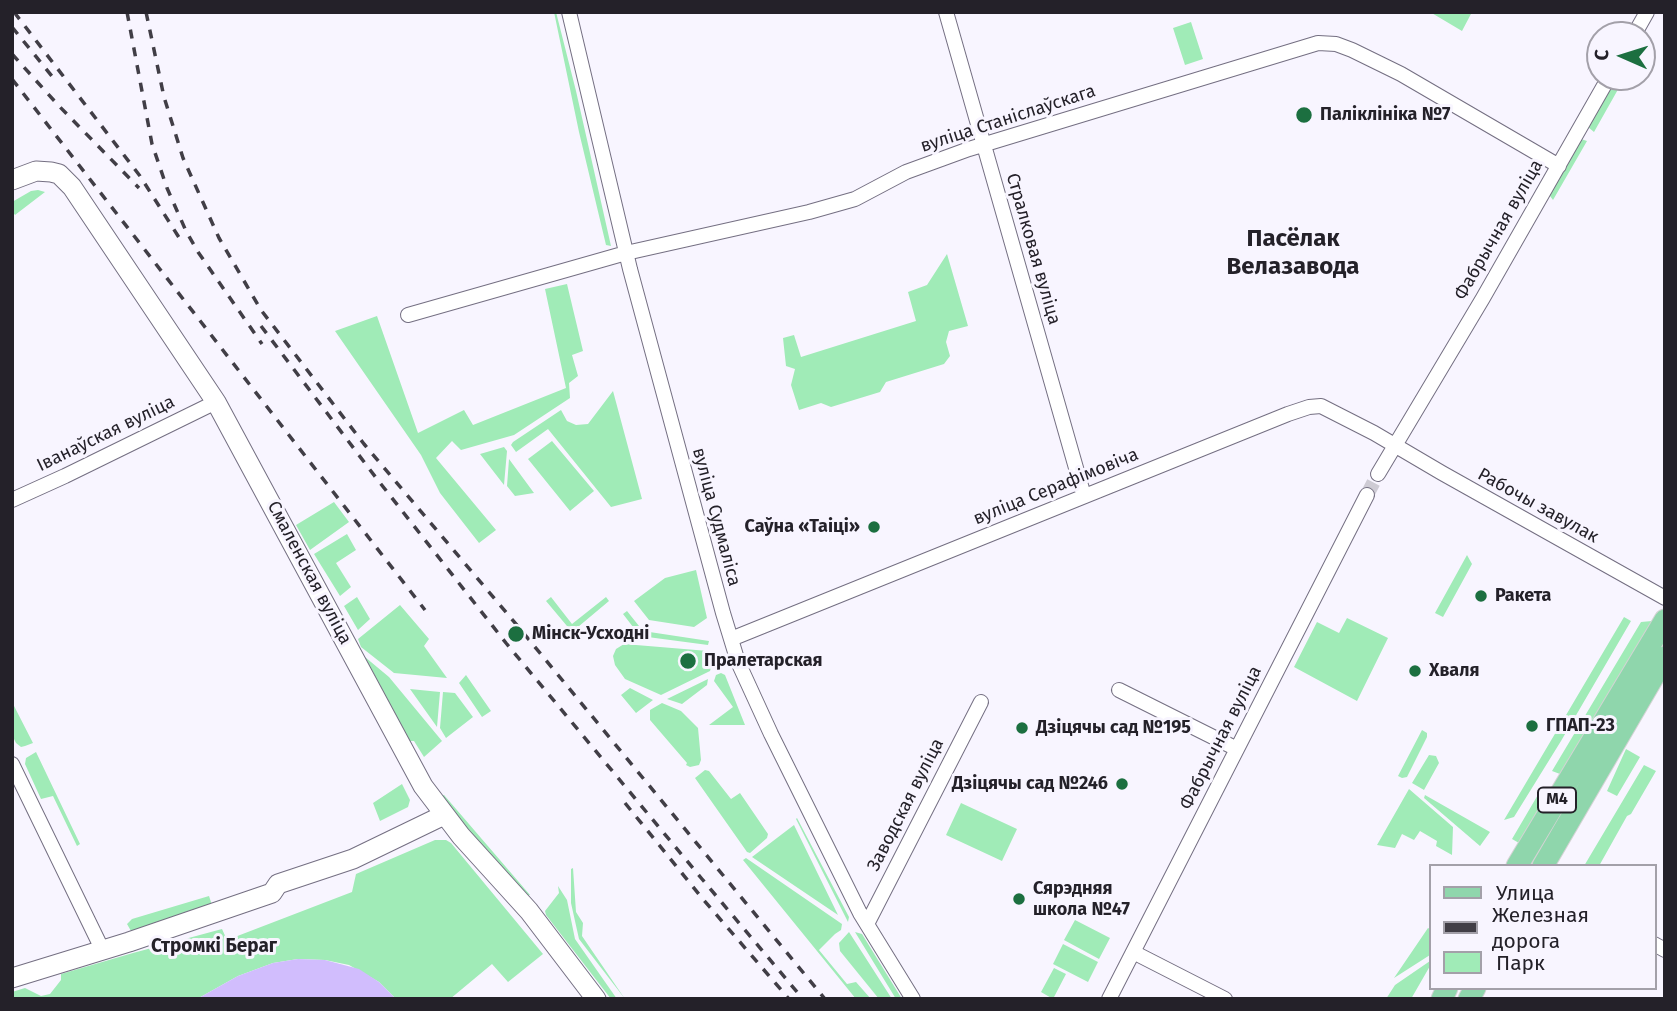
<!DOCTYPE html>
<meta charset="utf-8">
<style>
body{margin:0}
#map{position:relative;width:1677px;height:1011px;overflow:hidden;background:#f8f5ff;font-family:"Fira Sans",sans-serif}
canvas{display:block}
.frame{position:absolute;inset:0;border:14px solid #242129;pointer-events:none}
.legend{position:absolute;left:1429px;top:864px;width:228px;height:126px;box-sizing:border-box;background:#f8f5ff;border:2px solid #a3a0a9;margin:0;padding:9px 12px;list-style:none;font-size:21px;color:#242129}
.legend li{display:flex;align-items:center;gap:14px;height:35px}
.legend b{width:35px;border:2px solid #a3a0a9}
.north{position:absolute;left:1586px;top:21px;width:70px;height:70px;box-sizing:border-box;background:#f8f5ff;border:2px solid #a3a0a9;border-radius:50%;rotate:273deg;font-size:19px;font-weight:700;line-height:28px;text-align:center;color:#242129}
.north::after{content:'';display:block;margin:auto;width:24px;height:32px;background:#1c6f40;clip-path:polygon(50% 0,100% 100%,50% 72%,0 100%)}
</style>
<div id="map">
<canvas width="1677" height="1011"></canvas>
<div class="frame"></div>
<ul class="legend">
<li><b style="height:9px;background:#8fd6ac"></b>Улица</li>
<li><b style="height:9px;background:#413e46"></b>Железная дорога</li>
<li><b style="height:19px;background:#a0ebb7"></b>Парк</li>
</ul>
<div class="north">С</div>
</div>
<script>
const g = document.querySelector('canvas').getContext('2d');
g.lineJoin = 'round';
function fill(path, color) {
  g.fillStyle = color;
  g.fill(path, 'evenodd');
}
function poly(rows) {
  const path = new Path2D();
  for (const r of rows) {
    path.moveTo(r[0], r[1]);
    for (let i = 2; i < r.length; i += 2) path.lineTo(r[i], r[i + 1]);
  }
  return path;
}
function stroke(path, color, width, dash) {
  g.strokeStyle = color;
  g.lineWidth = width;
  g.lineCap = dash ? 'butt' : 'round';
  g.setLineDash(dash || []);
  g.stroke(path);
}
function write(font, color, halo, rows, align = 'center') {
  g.font = font + ' "Fira Sans",sans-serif';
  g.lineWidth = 6;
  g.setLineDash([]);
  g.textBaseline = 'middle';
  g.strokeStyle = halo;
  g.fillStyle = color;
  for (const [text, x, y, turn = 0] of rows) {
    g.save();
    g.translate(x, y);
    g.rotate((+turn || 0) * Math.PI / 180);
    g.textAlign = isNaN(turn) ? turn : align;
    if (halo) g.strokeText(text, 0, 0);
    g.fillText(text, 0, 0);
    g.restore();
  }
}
fill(poly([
 [554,12,556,12,576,91,611,246,606,245,579,132],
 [1430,12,1472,12,1462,31],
 [1191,22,1203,59,1185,65,1173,28],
 [1615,77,1625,77,1594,132,1588,127,1581,139,1587,141,1553,200,1550,196,1550,192],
 [38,190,45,192,15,215,12,211,12,202,31,191],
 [947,254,968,326,949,331,946,342,950,356,944,364,886,382,880,392,831,407,821,403,799,410,791,385,795,369,786,366,783,338,794,335,801,357,916,321,908,292,927,285],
 [567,284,583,351,572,355,578,376,569,383,570,398,514,435,461,450,452,441,436,458,496,530,479,543,440,493,421,455,335,331,377,316,418,433,464,410,473,425,566,388,545,289],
 [613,391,642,499,611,507,548,429,516,452,511,445,513,442,561,410,567,421,576,425,588,424],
 [552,441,594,491,570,511,528,459],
 [504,447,507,451,504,485,480,454],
 [509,459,534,493,515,496,507,486],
 [334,502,349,522,310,550,296,525],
 [347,534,356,550,336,563,351,587,340,596,314,554],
 [1467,555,1472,564,1443,617,1435,613],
 [696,570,707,618,694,627,649,620,634,601,665,578],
 [357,597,370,619,358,630,344,606],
 [551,597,572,624,606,597,609,601,572,632,546,601],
 [400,605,429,639,424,646,447,678,394,673,361,647,358,639],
 [627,611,643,631,709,641,708,645,640,636,623,614],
 [1624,617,1631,621,1561,741,1514,817,1504,820],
 [1347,618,1388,638,1357,701,1294,667,1317,622,1339,633],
 [1652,621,1560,774,1552,771,1641,622],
 [624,644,708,651,713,661,710,671,661,695,625,679,615,665,613,656,616,649],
 [365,657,389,677,442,741,424,757,414,741,410,741],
 [721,673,725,675,745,725,709,725,733,707,714,681,716,675],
 [466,675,491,711,482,717,459,683],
 [708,679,707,685,682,704,667,699],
 [630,688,653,700,636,713,621,695],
 [410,689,440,692,437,727],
 [443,692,455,693,473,717,446,738,440,728],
 [12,702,33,743,25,746,21,747,16,743,12,735],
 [662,703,681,711,698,728,701,760,699,765,690,767,686,765,687,763,650,720,650,710],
 [1422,730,1427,733,1427,737,1407,777,1402,778,1398,776],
 [1626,749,1640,757,1617,796,1607,791],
 [36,752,80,844,77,846,53,796,41,799,25,764,26,758],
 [1429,755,1436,756,1439,763,1424,790,1412,783],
 [1644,765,1656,771,1631,814,1627,816,1599,866,1584,866],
 [705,770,709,771,731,799,740,793,768,834,767,838,750,853,747,852,695,778],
 [402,784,410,800,408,807,380,821,373,803],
 [1409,789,1453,827,1452,855,1436,846,1437,841,1420,831,1414,840,1402,834,1395,848,1377,845],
 [1539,793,1546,797,1519,843,1512,839],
 [444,795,530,895,523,896,440,796],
 [1425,795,1490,832,1480,846,1424,798],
 [961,803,1017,829,1002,861,946,835],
 [797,818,849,917,848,922,796,819],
 [794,825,838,915,752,857],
 [435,840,446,840,451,843,543,954,508,982,492,964,450,999,396,999,379,982,349,965,325,960,298,959,273,963,238,976,197,999,12,999,12,992,25,988,41,996,50,994,61,980,61,974,133,953,222,929,227,940,352,892,356,874],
 [746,858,842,924,841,930,835,934,819,950,847,984,856,982,871,999,856,999,743,860],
 [573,868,576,912,583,923,582,936,625,999,579,939,571,903,571,869],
 [558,886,567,900,575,939,617,999,611,999,546,915,545,911,559,893],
 [209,896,212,905,131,931,127,924,132,919],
 [1075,920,1110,938,1099,959,1064,940],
 [1428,928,1430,929,1430,955,1394,978],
 [849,932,892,999,879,999,840,951,839,943],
 [855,932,862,934,902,999,896,999],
 [1063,944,1098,962,1088,982,1053,964],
 [1430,961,1430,966,1411,999,1386,999,1395,985],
 [1054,968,1066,974,1053,999,1041,992]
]), '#a0ebb7');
fill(poly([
 [298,959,325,960,359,969,379,982,396,999,197,999,238,976,273,963]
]), '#d1bdfd');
stroke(poly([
 [1367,495,1378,474]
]), '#cecbd4', 14, [14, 7]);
const street = poly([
 [569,12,630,269,723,613,738,662,771,734,860,913,913,999],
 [946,12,1084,496],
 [1634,35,1647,12],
 [408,315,626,253,809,212,855,199,906,172,969,149,1318,43,1336,44,1352,50,1401,74,1559,166],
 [1378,474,1483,298,1609,77],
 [12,500,65,476,216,402],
 [731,639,1288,414,1309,407,1321,406,1374,433,1442,473,1665,598],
 [1119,690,1237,749],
 [12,764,102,949],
 [867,924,981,702],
 [1654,944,1665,950],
 [1133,952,1225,999],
 [1109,999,1367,495]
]);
const secondary = poly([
 [12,180,36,171,51,172,59,174,72,187,216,402,423,786,461,836,529,911,596,999],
 [12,978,129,942,272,893,278,884,353,859,444,815]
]);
const primary = poly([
 [1517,866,1665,620],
 [1543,866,1665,657],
 [1442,999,1447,988],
 [1469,999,1475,988]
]);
stroke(street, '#746f82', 16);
stroke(secondary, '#746f82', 21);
stroke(primary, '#d3d3d4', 23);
stroke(street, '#fff', 14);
stroke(secondary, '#fff', 19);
stroke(primary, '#8fd6ac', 21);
stroke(poly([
 [14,12,140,176,180,239],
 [127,12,152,144,167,188,186,231,198,252,262,344],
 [146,12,164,97,183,158,219,238,261,310,364,444,521,630,825,999],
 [12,27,55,80],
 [12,54,59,106,139,188],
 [12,79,425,610],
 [261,326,377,479,506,643,702,879,803,999],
 [625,803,702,898,789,999]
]), '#413e46', 3.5, [9, 9]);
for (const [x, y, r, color] of [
 [1304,115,9,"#1c6f40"],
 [874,527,7,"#1c6f40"],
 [1481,596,7,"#1c6f40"],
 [516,634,9,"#1c6f40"],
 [688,661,9,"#1c6f40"],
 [1415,671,7,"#1c6f40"],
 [1532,726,7,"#1c6f40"],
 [1022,728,7,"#1c6f40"],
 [1122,784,7,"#1c6f40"],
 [1019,899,7,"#1c6f40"]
]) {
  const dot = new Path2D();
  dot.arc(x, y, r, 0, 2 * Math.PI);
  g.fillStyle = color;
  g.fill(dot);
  stroke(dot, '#f8f5ff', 2.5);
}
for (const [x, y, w] of [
 [1557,800,38]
]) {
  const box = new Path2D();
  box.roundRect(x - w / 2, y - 12.5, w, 25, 5);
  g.fillStyle = '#f8f5ff';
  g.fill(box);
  stroke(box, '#242129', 2);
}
write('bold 16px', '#242129', null, [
 ["М4",1557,800]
]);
write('bold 18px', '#242129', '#f8f5ff', [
 ["Паліклініка №7",1320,115],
 ["Саўна «Таіці»",860,527,"right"],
 ["Ракета",1495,596],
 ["Мінск-Усходні",532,634],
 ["Пралетарская",704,661],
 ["Хваля",1429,671],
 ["ГПАП-23",1546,726],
 ["Дзіцячы сад №195",1036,728],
 ["Дзіцячы сад №246",1108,784,"right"],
 ["Сярэдняя",1033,889],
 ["школа №47",1033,910]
], 'left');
write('18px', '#242129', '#f8f5ff', [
 ["вуліца Станіслаўскага",1008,119,-18],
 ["Фабрычная вуліца",1499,230,-60],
 ["Стралковая вуліца",1033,249,74],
 ["Іванаўская вуліца",106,434,-26],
 ["вуліца Серафімовіча",1056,487,-22],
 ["Рабочы завулак",1538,506,29],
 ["вуліца Судмаліса",716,517,75],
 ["Смаленская вуліца",309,573,62],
 ["Фабрычная вуліца",1221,738,-63],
 ["Заводская вуліца",906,805,-63]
]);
write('bold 19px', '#242129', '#f8f5ff', [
 ["Стромкі Бераг",214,947]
]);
write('bold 24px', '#242129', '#f8f5ff', [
 ["Пасёлак",1293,239],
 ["Велазавода",1293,267]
]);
</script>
